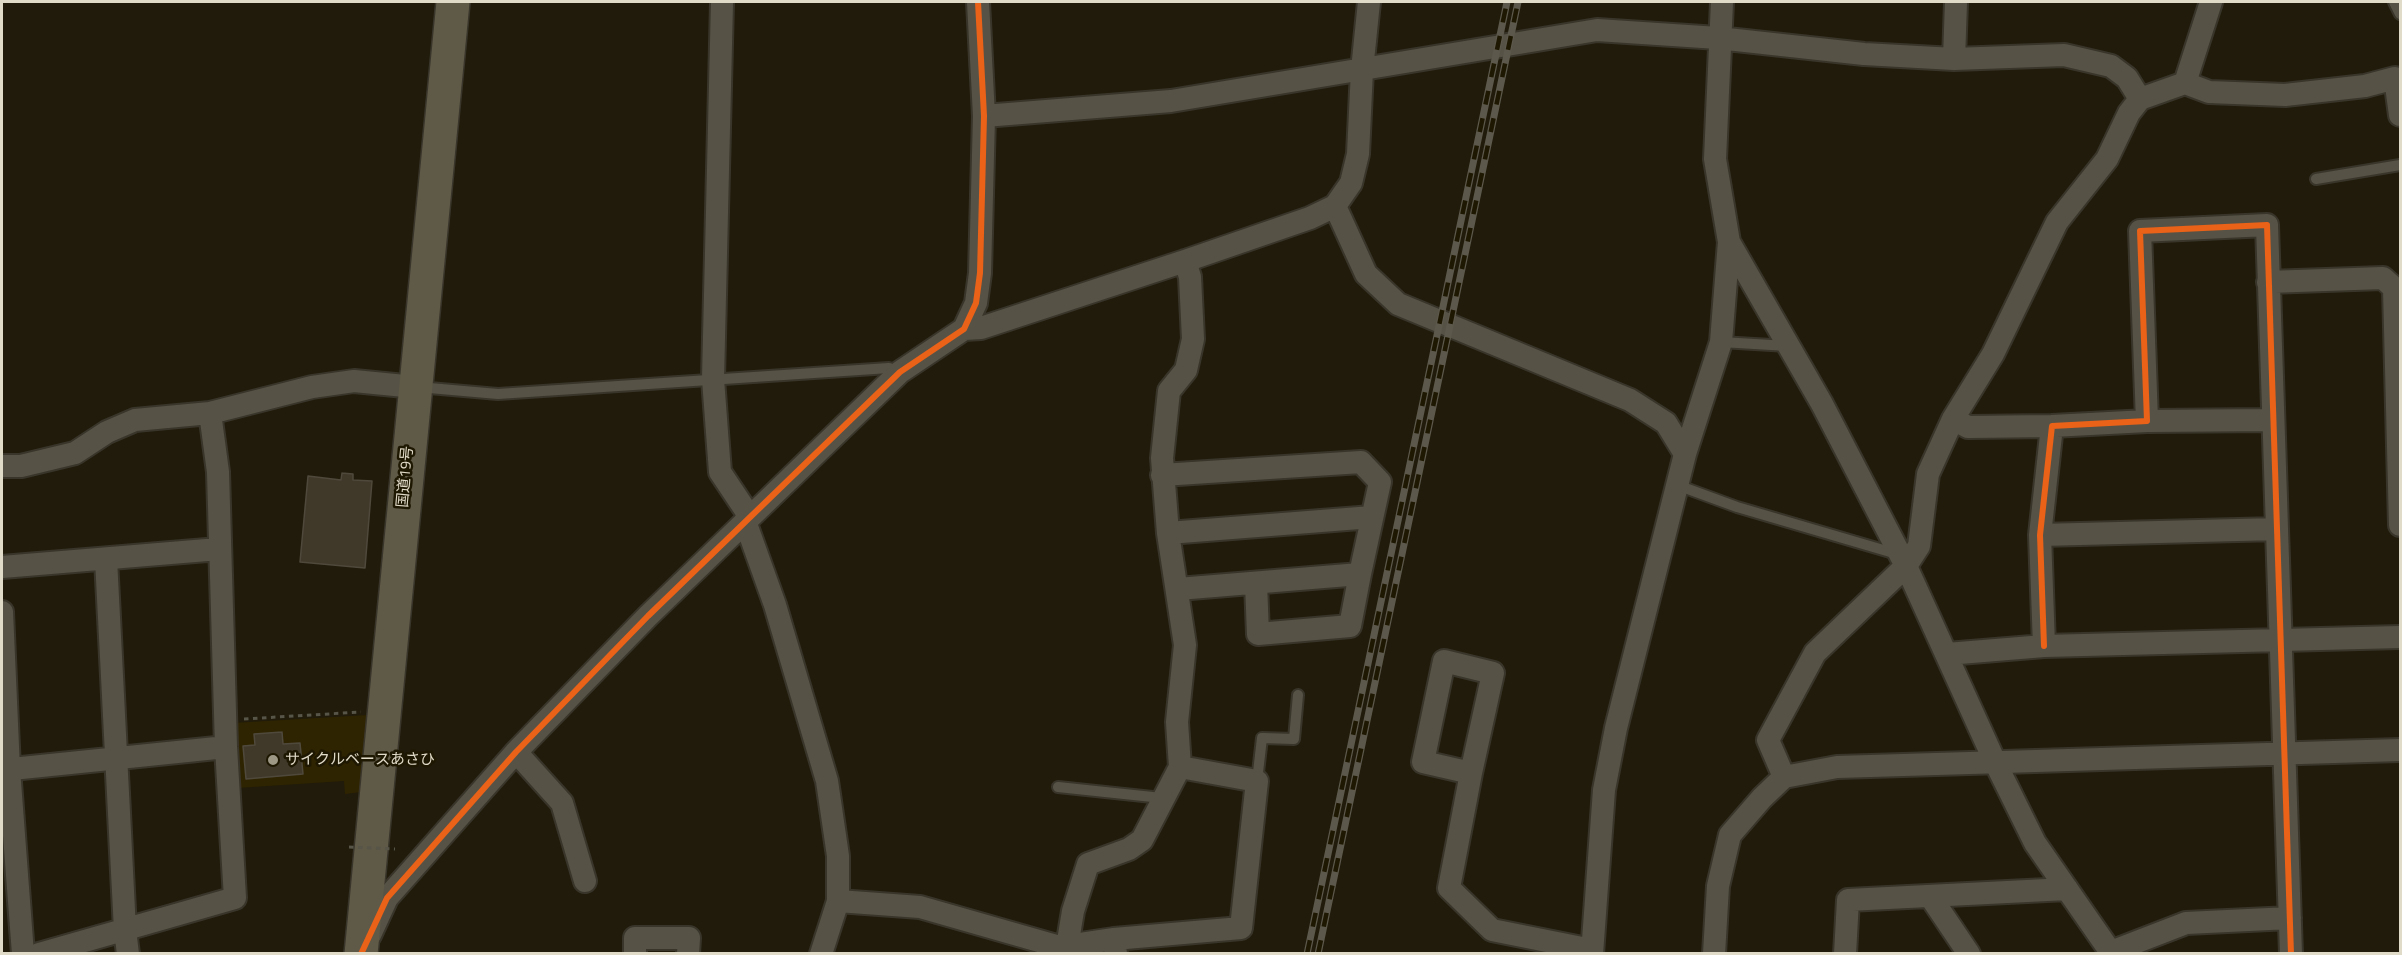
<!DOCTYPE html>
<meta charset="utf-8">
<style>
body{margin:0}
#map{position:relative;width:2402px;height:955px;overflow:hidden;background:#201b0a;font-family:"Titillium Web",sans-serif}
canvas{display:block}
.frame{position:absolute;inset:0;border:3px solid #e0dac8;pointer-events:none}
</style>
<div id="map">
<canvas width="2402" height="955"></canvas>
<div class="frame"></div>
</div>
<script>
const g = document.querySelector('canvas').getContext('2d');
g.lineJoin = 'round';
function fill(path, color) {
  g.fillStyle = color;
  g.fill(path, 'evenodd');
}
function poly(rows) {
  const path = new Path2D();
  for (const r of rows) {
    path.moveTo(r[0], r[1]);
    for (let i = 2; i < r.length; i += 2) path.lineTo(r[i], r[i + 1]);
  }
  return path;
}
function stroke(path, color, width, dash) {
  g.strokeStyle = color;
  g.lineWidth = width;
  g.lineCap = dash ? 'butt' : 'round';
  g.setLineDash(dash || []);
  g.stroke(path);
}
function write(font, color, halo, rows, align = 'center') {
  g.font = font + ' "Titillium Web","Noto Sans JP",sans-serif';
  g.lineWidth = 5;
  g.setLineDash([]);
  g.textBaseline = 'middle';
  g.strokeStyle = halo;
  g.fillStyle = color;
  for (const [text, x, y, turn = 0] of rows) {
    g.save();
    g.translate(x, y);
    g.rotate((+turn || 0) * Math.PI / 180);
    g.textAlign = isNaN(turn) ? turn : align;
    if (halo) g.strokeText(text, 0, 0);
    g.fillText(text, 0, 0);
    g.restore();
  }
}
fill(poly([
 [368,715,361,792,345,794,344,781,237,788,233,723]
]), '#2f2401');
const building = poly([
 [342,473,353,474,353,480,372,481,365,568,300,562,308,476,341,480,342,473],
 [282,732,283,744,300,743,303,774,246,779,243,746,255,745,254,734,282,732]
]);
fill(building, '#40392a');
stroke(building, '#4f493c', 1.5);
const lane = poly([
 [2394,2,2400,14],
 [2316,179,2400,165],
 [1721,342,1788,346],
 [418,387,498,394,889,368,900,372],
 [1677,485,1737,507,1897,554],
 [1257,781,1262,738,1294,739,1298,695],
 [1058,787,1162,798]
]);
const street = poly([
 [722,2,713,379,720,472,750,517],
 [1954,59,1956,2],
 [2185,83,2211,2],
 [984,116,1171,101,1597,30,1718,38,1864,54,1954,59,2064,55,2111,66,2127,78,2140,99],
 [1335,206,1366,274,1398,304,1630,400,1666,423,1685,454],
 [1729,242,1822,404,1906,566,1995,762,2035,843,2112,954],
 [2268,282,2383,278,2394,288,2400,525],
 [964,329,981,328,1185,261,1310,218,1335,206,1351,183,1358,154,1362,70,1369,2],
 [1953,419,1968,427,2052,426],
 [2147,421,2273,420],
 [2,466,21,466,75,453,107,432,135,420,210,413,312,387,354,381,415,387],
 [1162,475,1361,462,1380,482,1360,574,1178,589],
 [745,521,775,605,827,781,838,856,838,901,821,954],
 [1168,533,1372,517],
 [2040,535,2277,529],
 [106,559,125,930,128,954],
 [2,567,219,549],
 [1256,583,1258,634,1350,626,1360,574],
 [2,612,9,769,23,954],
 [2044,646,2040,535,2052,426,2147,421,2140,231,2267,225,2291,954],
 [1947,654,2044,646,2400,637],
 [516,752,562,803,585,881],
 [2,770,226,747],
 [1471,773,1423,762,1444,661,1493,673,1471,773,1449,888,1492,930,1592,950],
 [1784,777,1768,740,1815,653,1906,566,1919,546,1928,474,1953,419,1993,354,2057,222,2107,159,2129,113,2140,99,2185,83,2209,92,2285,95,2365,86,2395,78,2400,115],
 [1930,896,1969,954],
 [838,901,920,907,1060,947,1114,939,1116,954],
 [370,935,387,898,516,752,648,616,900,372,964,329,976,303,980,273,984,116,978,2],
 [1114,939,1241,928,1257,781,1180,767],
 [1067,947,1073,911,1088,864,1129,849,1142,840,1180,767,1177,722,1185,645,1168,533,1162,458,1169,391,1186,370,1193,339,1190,277,1185,261],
 [2111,952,2186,923,2290,918],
 [39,954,235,898,226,747,218,472,210,413],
 [635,954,635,938,689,938,688,954],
 [1592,954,1604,790,1616,728,1685,454,1721,342,1729,242,1715,159,1722,2],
 [1714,954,1718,886,1730,835,1762,798,1784,777,1837,767,2400,750],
 [1845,954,1848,900,2067,889]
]);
const highway = poly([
 [361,954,453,2]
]);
stroke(lane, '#39352a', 14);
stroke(street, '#39352a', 26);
stroke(highway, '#39352a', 36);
stroke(poly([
 [244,719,361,712]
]), '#575448', 3, [4.5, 4.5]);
stroke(lane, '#565346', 10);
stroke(street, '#565346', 22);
stroke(highway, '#5f5947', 33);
const rail = poly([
 [1307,954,1507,2],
 [1318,954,1518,2]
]);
stroke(rail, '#5c584b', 7);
stroke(rail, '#1e1701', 4.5, [14]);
stroke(poly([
 [349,847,395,849]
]), '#575448', 3, [4.5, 4.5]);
stroke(poly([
 [2044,646,2040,535,2052,426,2147,421,2140,231,2267,225,2291,954],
 [361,954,387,898,516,752,648,616,900,372,964,329,976,303,980,273,984,116,978,2]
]), '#ea6118', 6);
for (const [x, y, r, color] of [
 [273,760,6,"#9d9786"]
]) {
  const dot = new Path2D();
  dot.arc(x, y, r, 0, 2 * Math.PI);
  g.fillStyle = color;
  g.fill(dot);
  stroke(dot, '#1e1701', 2);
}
write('15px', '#e0dac8', '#1e1701', [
 ["国道19号",406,477,-85]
]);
write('15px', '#e0dac8', '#1e1701', [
 ["サイクルベースあさひ",285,760]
], 'left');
</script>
